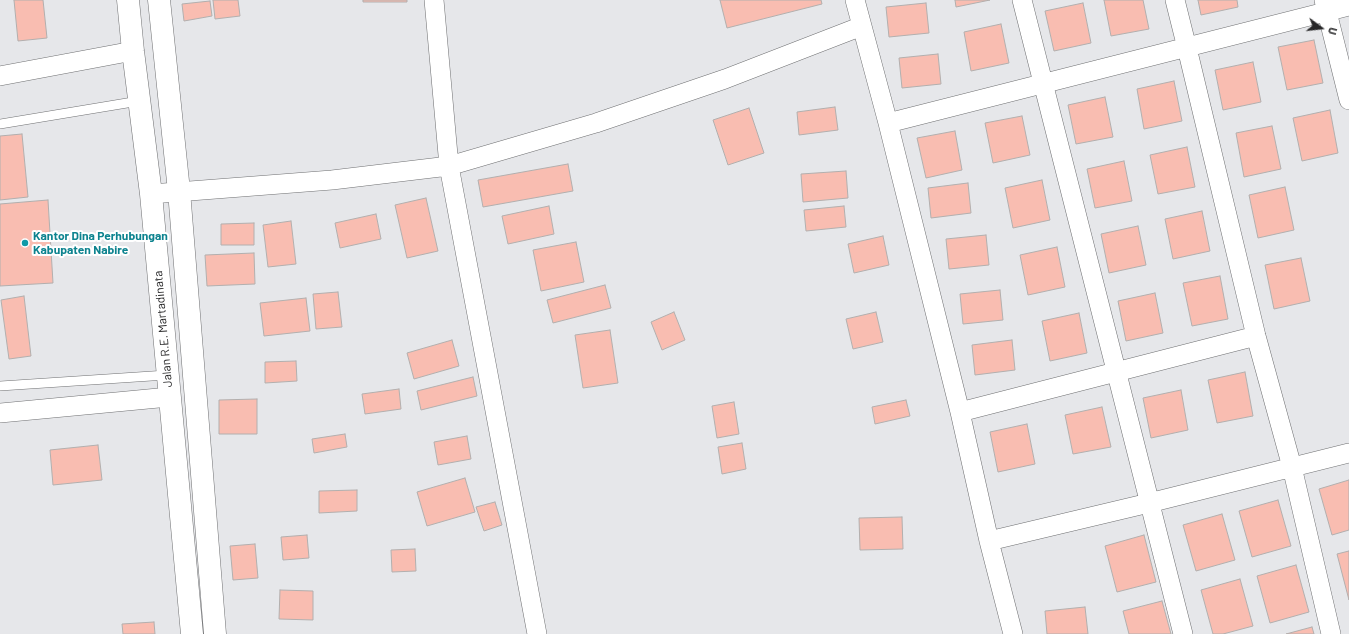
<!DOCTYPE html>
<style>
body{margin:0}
#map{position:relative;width:1349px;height:634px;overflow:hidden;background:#e6e7ea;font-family:Barlow,sans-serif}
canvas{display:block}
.north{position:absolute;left:1301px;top:8px;width:40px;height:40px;-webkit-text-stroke:3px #fff;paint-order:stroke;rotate:105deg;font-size:11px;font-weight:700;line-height:16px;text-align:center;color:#272728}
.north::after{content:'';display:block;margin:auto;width:14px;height:18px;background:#272728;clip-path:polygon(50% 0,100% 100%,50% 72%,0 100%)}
</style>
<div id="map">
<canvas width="1349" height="634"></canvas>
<div class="north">U</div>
</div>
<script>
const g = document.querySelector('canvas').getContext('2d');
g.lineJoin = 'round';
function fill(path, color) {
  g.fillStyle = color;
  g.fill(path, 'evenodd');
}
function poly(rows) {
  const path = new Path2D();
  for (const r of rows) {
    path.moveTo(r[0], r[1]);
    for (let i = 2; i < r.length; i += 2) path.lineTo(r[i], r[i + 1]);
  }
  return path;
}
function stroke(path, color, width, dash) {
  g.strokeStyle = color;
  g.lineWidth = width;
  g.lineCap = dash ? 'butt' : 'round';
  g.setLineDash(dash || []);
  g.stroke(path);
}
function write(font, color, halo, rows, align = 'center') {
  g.font = font + ' Barlow,sans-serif';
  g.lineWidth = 4;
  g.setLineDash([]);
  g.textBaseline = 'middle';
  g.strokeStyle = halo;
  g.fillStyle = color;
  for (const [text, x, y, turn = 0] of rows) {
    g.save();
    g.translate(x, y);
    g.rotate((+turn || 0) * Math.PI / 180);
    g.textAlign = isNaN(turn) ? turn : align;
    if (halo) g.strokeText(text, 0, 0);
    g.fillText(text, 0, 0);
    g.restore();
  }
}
const building = poly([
 [14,0,43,0,47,38,18,41,14,0],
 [213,0,238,0,240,16,215,19,213,0],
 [363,0,407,0,407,2,363,2,363,0],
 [720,0,821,0,822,4,727,28,720,0],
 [955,0,990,0,956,7,955,0],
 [1104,0,1143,0,1149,29,1111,36,1104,0],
 [1198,0,1237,0,1238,7,1201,15,1198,0],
 [210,1,212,16,184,21,182,4,210,1],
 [926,3,929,33,889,37,886,7,926,3],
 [1083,3,1091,43,1054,51,1045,11,1083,3],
 [1001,24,1009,63,971,71,964,32,1001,24],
 [1314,40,1323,83,1287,90,1278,47,1314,40],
 [938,54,941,84,902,88,899,58,938,54],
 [1253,62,1261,102,1223,110,1215,70,1253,62],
 [1174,81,1182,121,1144,129,1137,89,1174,81],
 [1105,97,1113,137,1076,144,1068,105,1105,97],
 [835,107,838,130,799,135,797,112,835,107],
 [749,108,764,153,728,165,713,120,749,108],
 [1330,110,1338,153,1302,161,1293,118,1330,110],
 [1022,116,1030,155,993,163,985,123,1022,116],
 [1272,126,1281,169,1244,177,1236,133,1272,126],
 [955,131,962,170,926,178,917,138,955,131],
 [22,134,28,197,0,200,0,136,22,134],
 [1187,147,1195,187,1158,194,1150,155,1187,147],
 [1124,161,1132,201,1095,208,1087,169,1124,161],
 [568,164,573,191,483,207,478,180,568,164],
 [846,171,848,198,803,202,801,174,846,171],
 [1042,180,1050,220,1013,228,1005,188,1042,180],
 [968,183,971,213,931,218,928,188,968,183],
 [1285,187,1294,230,1258,238,1249,195,1285,187],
 [426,198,438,251,407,258,395,205,426,198],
 [48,200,53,283,0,286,0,204,48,200],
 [549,206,554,234,508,244,502,216,549,206],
 [844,206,846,227,806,231,804,210,844,206],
 [1202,211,1210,251,1173,259,1165,219,1202,211],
 [376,214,381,239,340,248,335,223,376,214],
 [291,221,296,264,268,267,263,225,291,221],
 [254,223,254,245,221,245,221,224,254,223],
 [1138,226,1146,265,1109,273,1101,234,1138,226],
 [986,235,989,265,949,269,946,239,986,235],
 [883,236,889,265,854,273,848,244,883,236],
 [576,242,584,282,541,291,533,250,576,242],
 [1057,247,1065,287,1028,295,1020,255,1057,247],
 [254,253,255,284,207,286,205,255,254,253],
 [1301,258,1310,301,1274,309,1265,265,1301,258],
 [1220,276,1228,319,1192,326,1183,283,1220,276],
 [605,285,611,308,553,323,547,300,605,285],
 [1000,290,1003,320,963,324,960,294,1000,290],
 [338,292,342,327,316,329,313,294,338,292],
 [1155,293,1163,333,1126,341,1118,301,1155,293],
 [24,296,31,356,9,359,1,300,24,296],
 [306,298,310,331,264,336,260,303,306,298],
 [674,312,685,340,662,350,651,322,674,312],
 [876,312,883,342,853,349,846,319,876,312],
 [1079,313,1087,353,1050,361,1042,321,1079,313],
 [610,330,618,383,583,388,575,335,610,330],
 [452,340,459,366,414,379,407,353,452,340],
 [1012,340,1015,370,975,375,972,345,1012,340],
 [296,361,297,381,265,383,265,362,296,361],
 [1245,372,1253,416,1217,423,1208,380,1245,372],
 [473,377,477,396,421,410,417,391,473,377],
 [399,389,401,409,365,414,362,394,399,389],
 [1181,390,1188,430,1151,438,1143,398,1181,390],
 [257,399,257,434,219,434,219,400,257,399],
 [906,400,910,416,875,424,872,407,906,400],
 [734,402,739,434,717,438,712,406,734,402],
 [1102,407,1111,447,1073,454,1065,415,1102,407],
 [1027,424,1035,464,998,472,990,432,1027,424],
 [345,434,347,447,314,453,312,439,345,434],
 [467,436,471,459,438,465,434,442,467,436],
 [742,443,746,469,722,474,718,447,742,443],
 [98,445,102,480,53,485,50,450,98,445],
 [465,478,475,512,427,526,417,492,465,478],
 [1349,480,1349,530,1332,535,1319,489,1349,480],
 [357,490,357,511,319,513,319,491,357,490],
 [1278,500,1291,546,1252,557,1239,511,1278,500],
 [495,502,502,525,484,531,476,507,495,502],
 [1222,514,1235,560,1196,571,1183,525,1222,514],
 [902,517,903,549,860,550,859,518,902,517],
 [307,535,309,558,283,560,281,537,307,535],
 [1144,535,1156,582,1117,592,1105,546,1144,535],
 [255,544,258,578,233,580,230,546,255,544],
 [415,549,416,571,392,572,391,550,415,549],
 [1349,551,1349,600,1337,554,1349,551],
 [1296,565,1309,612,1270,623,1257,576,1296,565],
 [1240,579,1253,626,1223,634,1213,634,1201,590,1240,579],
 [280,590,313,591,313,620,279,619,280,590],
 [1162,601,1171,634,1129,634,1123,611,1162,601],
 [1085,607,1088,634,1047,634,1045,611,1085,607],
 [154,622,155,634,123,634,122,624,154,622],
 [1312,627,1314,634,1286,634,1312,627]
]);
fill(building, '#f9bdb1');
stroke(building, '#b2afae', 1);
const service = poly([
 [0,124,139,101],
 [0,386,167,375]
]);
const minor = poly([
 [434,0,449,166,537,634],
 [855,0,888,123,960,412,989,541,1013,634],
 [1022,0,1183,634],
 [1175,0,1187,48,1256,336,1292,467,1331,634],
 [1324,0,1349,100],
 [0,76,133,51],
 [888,123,1349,6],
 [151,194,332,180,449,166,596,123,725,79,862,26],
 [960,412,1256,336],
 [0,413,169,397],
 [989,541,1149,503,1349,453]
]);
const trunk = poly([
 [128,0,133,51,151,194,192,634],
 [159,0,179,191,215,634]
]);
stroke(service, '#6f7072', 10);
stroke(minor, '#6f7072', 20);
stroke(trunk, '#6f7072', 23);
stroke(service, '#fff', 9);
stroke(minor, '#fff', 19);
stroke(trunk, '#fff', 22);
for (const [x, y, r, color] of [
 [25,243,4,"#0f9aa8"]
]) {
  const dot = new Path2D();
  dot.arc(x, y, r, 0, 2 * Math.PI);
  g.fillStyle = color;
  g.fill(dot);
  stroke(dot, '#fff', 1.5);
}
write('bold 12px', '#0d838f', '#fff', [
 ["Kantor Dina Perhubungan",33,236],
 ["Kabupaten Nabire",33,250]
], 'left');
write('12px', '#272728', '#fff', [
 ["Jalan R.E. Martadinata",163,329,-95]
]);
</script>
